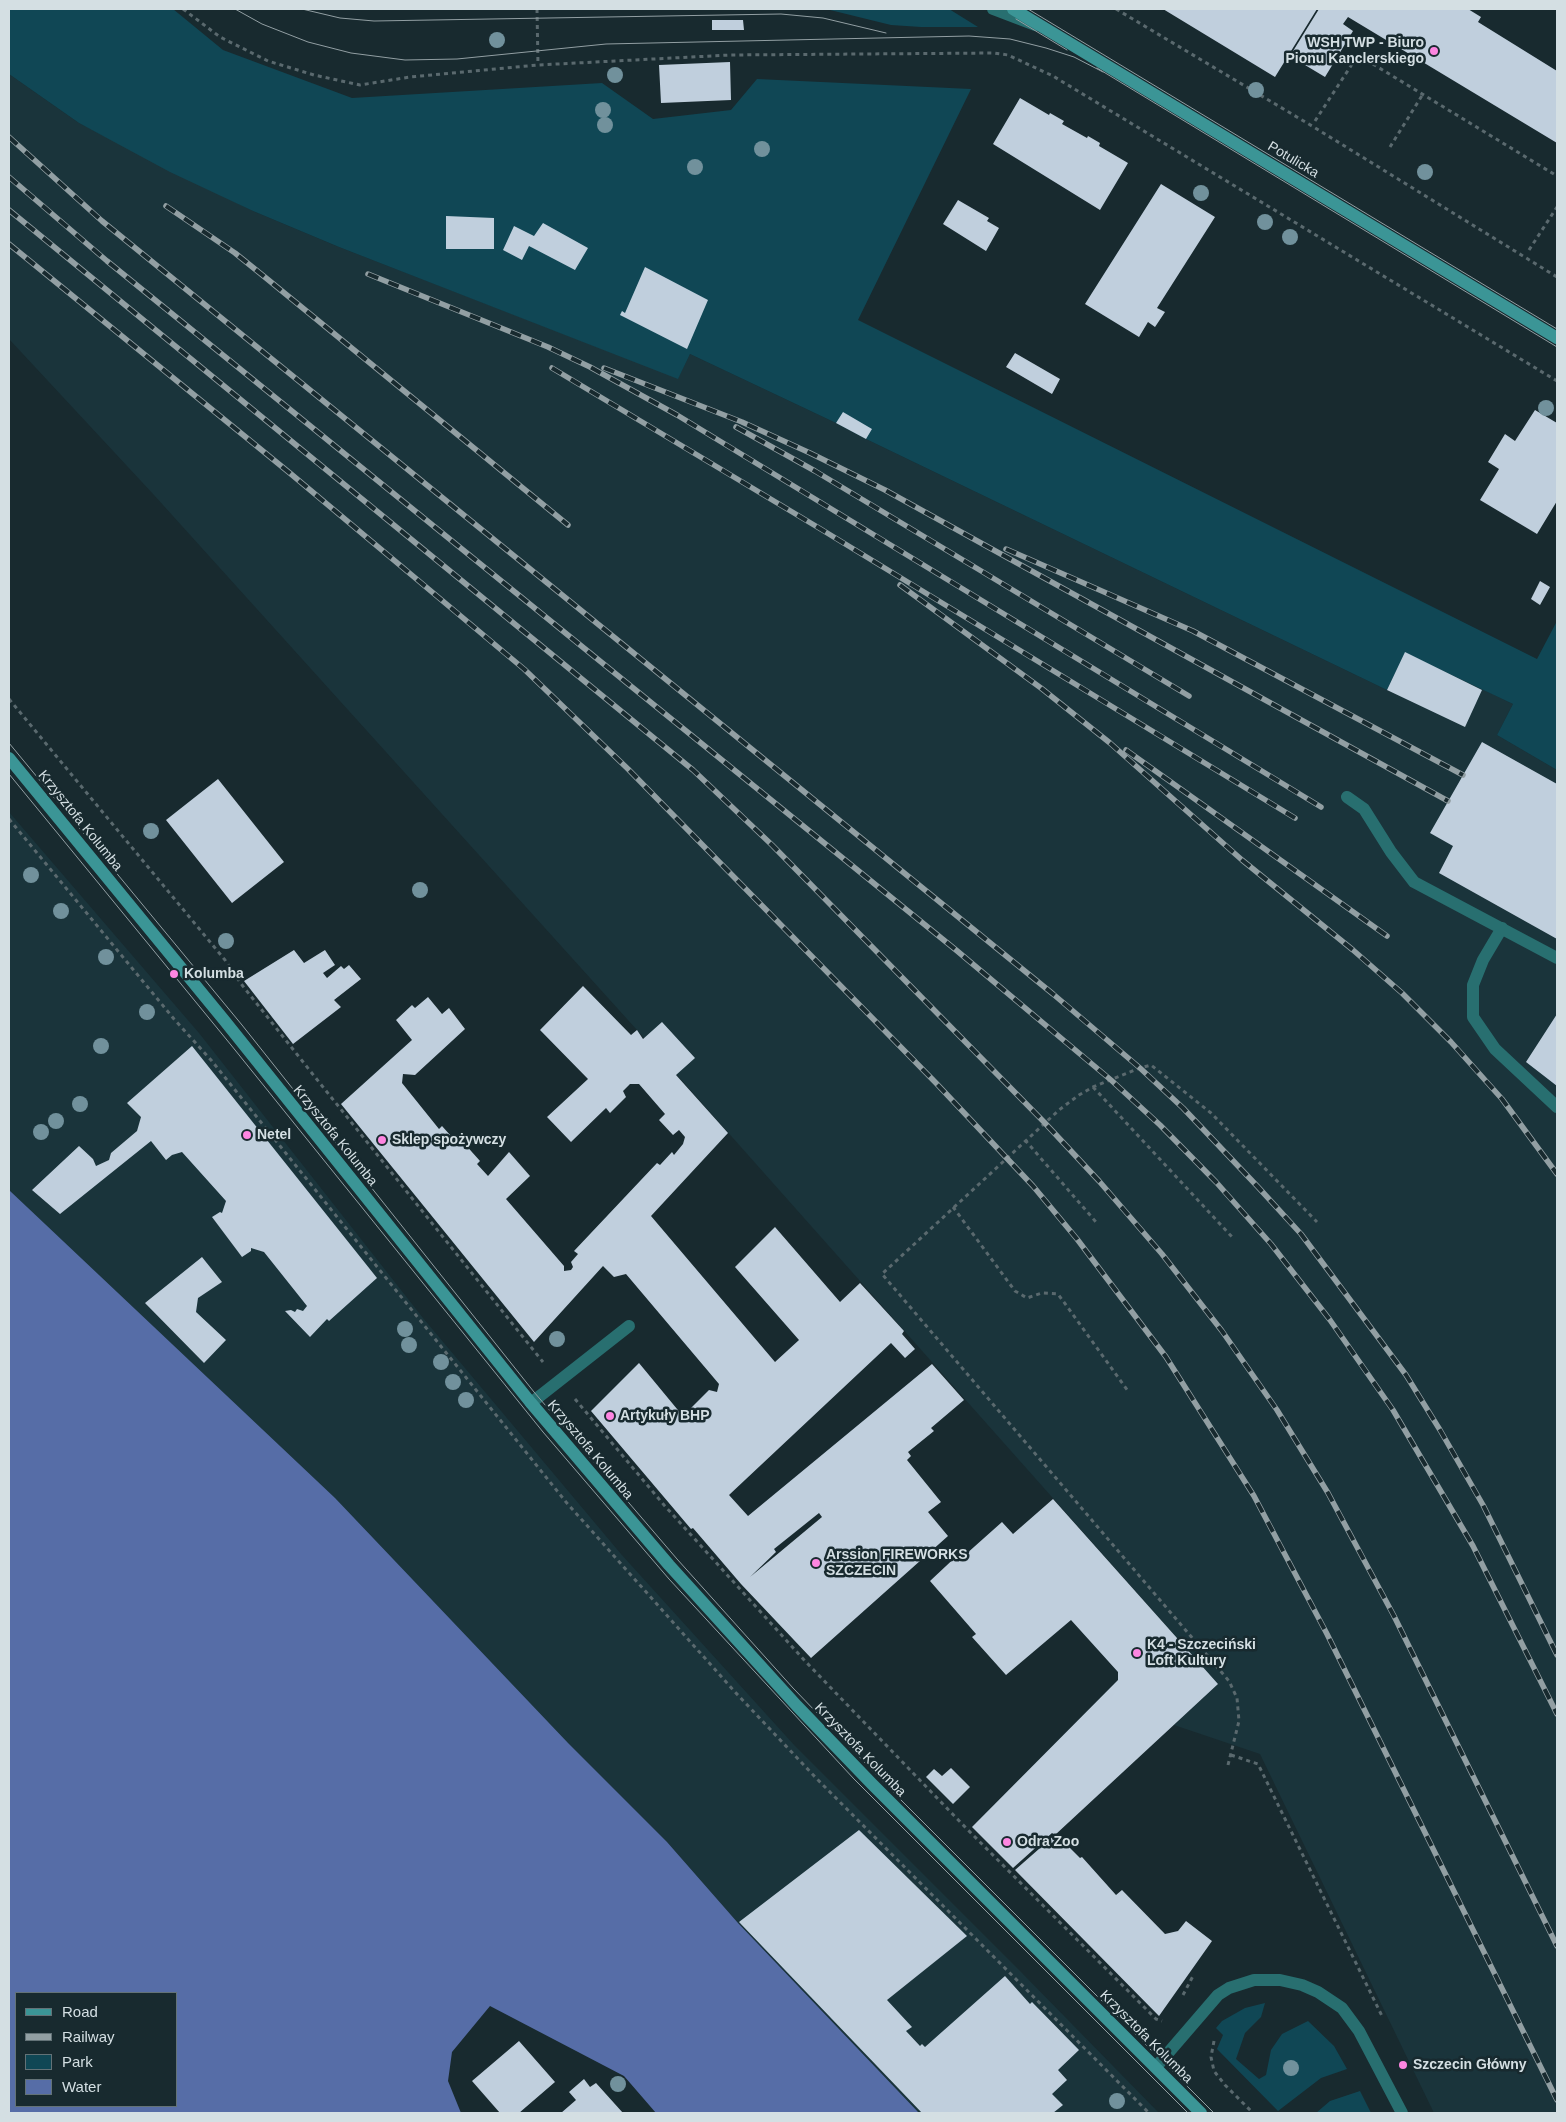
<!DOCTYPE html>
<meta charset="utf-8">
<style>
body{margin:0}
#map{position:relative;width:1566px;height:2122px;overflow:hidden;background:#182a2f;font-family:Arial,sans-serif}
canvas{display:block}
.frame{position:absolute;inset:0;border:10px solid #d4dfe3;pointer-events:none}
.legend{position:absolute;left:15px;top:1992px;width:162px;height:115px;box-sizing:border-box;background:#182a2f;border:1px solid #637277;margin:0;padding:6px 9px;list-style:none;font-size:15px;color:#d4dfe3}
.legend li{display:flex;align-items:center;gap:10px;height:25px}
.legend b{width:25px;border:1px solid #637277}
</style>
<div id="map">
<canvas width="1566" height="2122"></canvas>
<div class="frame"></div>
<ul class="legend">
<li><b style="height:6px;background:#3b9596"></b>Road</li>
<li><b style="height:6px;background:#929fa3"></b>Railway</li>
<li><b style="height:14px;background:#104755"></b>Park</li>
<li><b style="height:14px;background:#566da7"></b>Water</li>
</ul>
</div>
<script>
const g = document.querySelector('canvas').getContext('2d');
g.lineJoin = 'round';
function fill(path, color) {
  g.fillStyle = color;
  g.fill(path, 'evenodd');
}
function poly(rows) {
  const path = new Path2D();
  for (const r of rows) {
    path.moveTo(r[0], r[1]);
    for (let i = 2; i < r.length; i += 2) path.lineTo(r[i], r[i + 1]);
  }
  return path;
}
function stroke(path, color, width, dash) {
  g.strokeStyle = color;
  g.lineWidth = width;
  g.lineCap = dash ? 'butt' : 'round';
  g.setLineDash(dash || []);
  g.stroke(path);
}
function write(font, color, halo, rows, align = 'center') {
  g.font = font + ' Arial,sans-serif';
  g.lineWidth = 5;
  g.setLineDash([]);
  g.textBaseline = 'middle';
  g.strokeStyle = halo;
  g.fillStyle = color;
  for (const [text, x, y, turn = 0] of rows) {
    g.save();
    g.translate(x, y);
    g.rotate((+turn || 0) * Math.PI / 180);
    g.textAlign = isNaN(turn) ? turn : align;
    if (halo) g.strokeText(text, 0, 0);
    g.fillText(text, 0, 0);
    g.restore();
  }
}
fill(poly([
 [9,74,79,123,253,211,339,247,678,378,690,354,836,423,866,439,1387,690,1405,652,1513,704,1497,735,1557,770,1557,2113,1434,2113,1260,1754,1174,1725,1218,1684,637,1030,154,495,9,339],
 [9,812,199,1033,423,1318,621,1554,795,1746,1022,1973,1159,2113,919,2113,738,1923,667,1842,9,1190]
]), '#1a343b');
fill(poly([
 [9,9,173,9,223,50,352,98,602,83,653,119,731,110,757,79,971,89,858,320,1537,659,1557,621,1557,770,1497,735,1513,704,1405,653,1387,690,866,439,836,423,690,354,678,379,339,247,253,211,170,172,79,123,9,74],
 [826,9,949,9,978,27,921,27,891,25],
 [1265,2003,1261,2017,1245,2033,1236,2059,1259,2079,1266,2075,1271,2050,1282,2034,1308,2021,1334,2046,1347,2069,1321,2078,1278,2111,1217,2049,1223,2035,1216,2028,1222,2021,1245,2008],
 [1360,2091,1371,2113,1316,2113,1330,2101]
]), '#104755');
fill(poly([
 [9,1190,335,1498,568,1743,667,1842,738,1923,919,2113,656,2113,624,2076,490,2006,452,2052,448,2081,461,2113,9,2113],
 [16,1993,176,1993,176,2106,16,2106]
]), '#566da7');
fill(poly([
 [1163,9,1286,10,1317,9,1275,77],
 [1319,9,1468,9,1481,17,1478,22,1557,71,1557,143,1348,17,1343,24,1353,31,1325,77,1290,56],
 [712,20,743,20,744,30,712,30],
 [730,62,731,100,661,103,659,65],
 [1020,98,1049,115,1050,113,1064,121,1062,124,1087,138,1088,136,1100,143,1099,146,1128,163,1100,210,993,144],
 [1161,184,1215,217,1157,308,1165,312,1155,327,1148,322,1139,337,1085,304],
 [958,200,989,218,987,221,999,228,986,251,943,224],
 [446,216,494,218,494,249,446,249],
 [543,223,588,248,575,270,529,246,522,260,503,250,514,226,534,236],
 [645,267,708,300,687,349,620,315,622,311,625,313],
 [1015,353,1060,379,1052,394,1006,367],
 [1535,410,1557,423,1557,501,1537,534,1480,500,1499,469,1488,462,1505,434,1515,441],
 [843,412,872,429,866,439,836,423],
 [1540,581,1550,587,1540,605,1531,599],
 [1405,652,1482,690,1465,727,1387,690],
 [1482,742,1557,784,1557,939,1439,873,1453,846,1430,833],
 [218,779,284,862,232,903,166,820],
 [294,950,304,963,325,950,335,965,323,973,327,978,341,966,344,969,349,965,361,979,334,1000,341,1007,293,1044,244,981],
 [583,986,631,1035,637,1030,643,1039,662,1022,695,1058,676,1075,728,1133,651,1216,775,1362,799,1340,735,1267,775,1227,840,1302,860,1283,904,1331,902,1334,915,1349,905,1358,891,1343,729,1495,748,1516,932,1364,964,1400,931,1428,934,1431,908,1452,911,1456,907,1460,941,1502,928,1512,948,1536,811,1658,741,1584,693,1528,691,1529,591,1411,639,1363,682,1415,692,1413,691,1408,709,1390,717,1392,719,1384,626,1274,614,1277,603,1266,534,1342,341,1104,412,1040,396,1020,412,1005,415,1008,428,997,442,1014,449,1008,465,1029,415,1075,403,1074,402,1083,439,1129,442,1126,459,1145,463,1142,480,1161,477,1164,488,1176,509,1152,530,1176,506,1199,564,1266,564,1271,571,1270,573,1267,571,1262,578,1254,574,1251,657,1163,660,1165,672,1152,674,1155,683,1144,685,1137,679,1130,673,1135,659,1120,665,1114,639,1084,630,1084,623,1091,626,1097,610,1113,606,1108,571,1142,547,1117,588,1079,540,1030],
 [819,1513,822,1517,750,1577,776,1552,774,1549],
 [1557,1014,1557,1086,1526,1062],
 [192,1046,377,1278,329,1321,327,1319,310,1337,285,1311,291,1310,295,1312,297,1309,303,1311,307,1306,264,1252,251,1248,251,1251,242,1257,212,1217,220,1212,222,1213,226,1201,182,1152,172,1155,166,1160,151,1141,60,1214,32,1190,79,1146,93,1159,96,1166,109,1160,111,1153,137,1131,141,1117,127,1103],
 [202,1257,222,1282,198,1298,196,1312,226,1340,204,1363,145,1303],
 [1053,1499,1218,1684,1055,1835,1052,1833,1013,1868,972,1827,1118,1680,1118,1672,1071,1620,1006,1675,972,1637,976,1634,930,1581,962,1551,965,1555,1002,1522,1013,1534],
 [951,1768,970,1787,953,1804,926,1777,934,1769,942,1776],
 [859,1830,967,1936,887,2000,912,2027,906,2031,920,2046,922,2044,925,2047,1005,1976,1030,2004,1032,2002,1079,2050,1058,2070,1067,2080,1052,2094,1063,2105,1053,2113,922,2113,739,1922],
 [1056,1834,1080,1858,1082,1857,1116,1895,1122,1890,1165,1934,1178,1931,1186,1921,1212,1941,1159,2016,1015,1870],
 [519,2041,555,2082,519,2113,500,2113,472,2081],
 [584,2079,590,2087,596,2083,623,2113,561,2113,576,2100,569,2092]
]), '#c0cfdd');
stroke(poly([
 [183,9,220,37,268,61,314,75,360,85,410,77,538,65,730,55,994,53,1008,55,1053,76,1557,381],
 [537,9,538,65],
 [1116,9,1312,126,1557,277],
 [1315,121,1358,55,1557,176],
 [1390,147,1423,94],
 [1529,250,1557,207],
 [9,699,225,960,242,985,311,1072,543,1362],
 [9,819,174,1019,211,1060,566,1502,735,1692,817,1779,1149,2113],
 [1093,1087,1233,1238],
 [1025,1140,1096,1222],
 [953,1207,1015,1291,1027,1298,1042,1293,1058,1294,1128,1391],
 [575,1399,664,1505,805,1661,967,1829,1156,2019,1162,2021],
 [1231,1755,1258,1764,1382,2016],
 [1228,1765,1239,1721,1237,1698,1229,1681,882,1274,1059,1110,1079,1095,1093,1087,1140,1068,1151,1065,1211,1113,1317,1222],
 [1183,1995,1193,1976],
 [1214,2041,1211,2057,1214,2071,1225,2085,1253,2113]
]), '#5a696e', 3, [4, 4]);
stroke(poly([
 [993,9,1035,25],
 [1347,797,1364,809,1391,852,1414,882,1557,958],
 [1502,928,1483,960,1473,985,1473,1017,1495,1049,1557,1107],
 [531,1403,629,1326],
 [1156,2067,1218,1995,1229,1988,1254,1980,1280,1980,1302,1985,1318,1992,1342,2008,1359,2031,1402,2113]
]), '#286f70', 12);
stroke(poly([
 [1013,9,1557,338],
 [9,758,224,1020,531,1403,669,1565,797,1706,872,1784,1201,2113]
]), '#3b9596', 12);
stroke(poly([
 [235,9,262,24,308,42,351,53,405,60,457,59,606,44,969,36,1010,39,1046,48,1074,57,1103,72],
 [302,9,340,18,374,21,781,14,823,18,886,33],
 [1028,9,1557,329],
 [1016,19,1067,50],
 [1097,68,1557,347],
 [9,743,242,1025,534,1392,677,1559,793,1688,894,1793,1214,2113],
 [9,774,231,1045,543,1432,669,1579,854,1779,1188,2113]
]), '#929fa3', 1);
const rail = poly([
 [9,137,102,221,1053,994,1140,1068,1183,1108,1258,1187,1301,1234,1406,1375,1440,1430,1483,1505,1557,1655],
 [9,177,107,261,956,950,1111,1080,1160,1125,1216,1182,1271,1244,1330,1320,1393,1410,1473,1546,1557,1714],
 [166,206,235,253,266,278,568,525],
 [9,210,693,770,772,845,1044,1122,1099,1181,1162,1254,1222,1331,1277,1410,1328,1493,1394,1616,1557,1946],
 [9,244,291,474,524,669,628,769,936,1083,1033,1186,1077,1239,1166,1357,1254,1496,1327,1634,1557,2100],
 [368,274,548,347,590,367,677,415,1321,807],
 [552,368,819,528,1295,818],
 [604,368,742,422,810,453,885,490,1448,801],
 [736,427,815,471,1189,696],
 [1006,549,1193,631,1463,775],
 [900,585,1045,691],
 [1041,688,1110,743,1242,860,1353,950,1402,993,1451,1042,1502,1099,1557,1174],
 [1126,750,1387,936]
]);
stroke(rail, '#929fa3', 5.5);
stroke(rail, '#182a2f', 4, [11]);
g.fillStyle = '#71919c';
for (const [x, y] of [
 [497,40],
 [615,75],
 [1256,90],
 [603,110],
 [605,125],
 [762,149],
 [695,167],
 [1425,172],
 [1201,193],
 [1265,222],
 [1290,237],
 [1546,408],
 [151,831],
 [31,875],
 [420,890],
 [61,911],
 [226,941],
 [106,957],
 [147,1012],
 [101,1046],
 [80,1104],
 [56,1121],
 [41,1132],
 [405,1329],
 [557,1339],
 [409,1345],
 [441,1362],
 [453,1382],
 [466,1400],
 [1291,2068],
 [618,2084],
 [1117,2101]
]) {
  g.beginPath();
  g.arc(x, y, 8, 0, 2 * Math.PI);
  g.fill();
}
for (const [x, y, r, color] of [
 [1434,51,5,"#fd86e1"],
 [174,974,5,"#fd86e1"],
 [247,1135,5,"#fd86e1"],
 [382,1140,5,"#fd86e1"],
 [610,1416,5,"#fd86e1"],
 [816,1563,5,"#fd86e1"],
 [1137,1653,5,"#fd86e1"],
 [1007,1842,5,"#fd86e1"],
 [1403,2065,5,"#fd86e1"]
]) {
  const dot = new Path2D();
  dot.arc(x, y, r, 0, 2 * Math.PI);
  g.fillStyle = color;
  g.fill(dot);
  stroke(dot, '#182a2f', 2);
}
write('bold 14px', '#d4dfe3', '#182a2f', [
 ["WSH TWP - Biuro",1424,43,"right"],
 ["Pionu Kanclerskiego",1424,59,"right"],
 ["Kolumba",184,974],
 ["Netel",257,1135],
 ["Sklep spożywczy",392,1140],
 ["Artykuły BHP",620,1416],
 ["Arssion FIREWORKS",826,1555],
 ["SZCZECIN",826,1571],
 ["K4 - Szczeciński",1147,1645],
 ["Loft Kultury",1147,1661],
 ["Odra Zoo",1017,1842],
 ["Szczecin Główny",1413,2065]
], 'left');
write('14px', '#d4dfe3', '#182a2f', [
 ["Potulicka",1293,160,31],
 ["Krzysztofa Kolumba",80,821,51],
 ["Krzysztofa Kolumba",335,1136,51],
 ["Krzysztofa Kolumba",590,1450,50],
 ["Krzysztofa Kolumba",860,1750,46],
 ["Krzysztofa Kolumba",1146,2037,45]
]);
</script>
